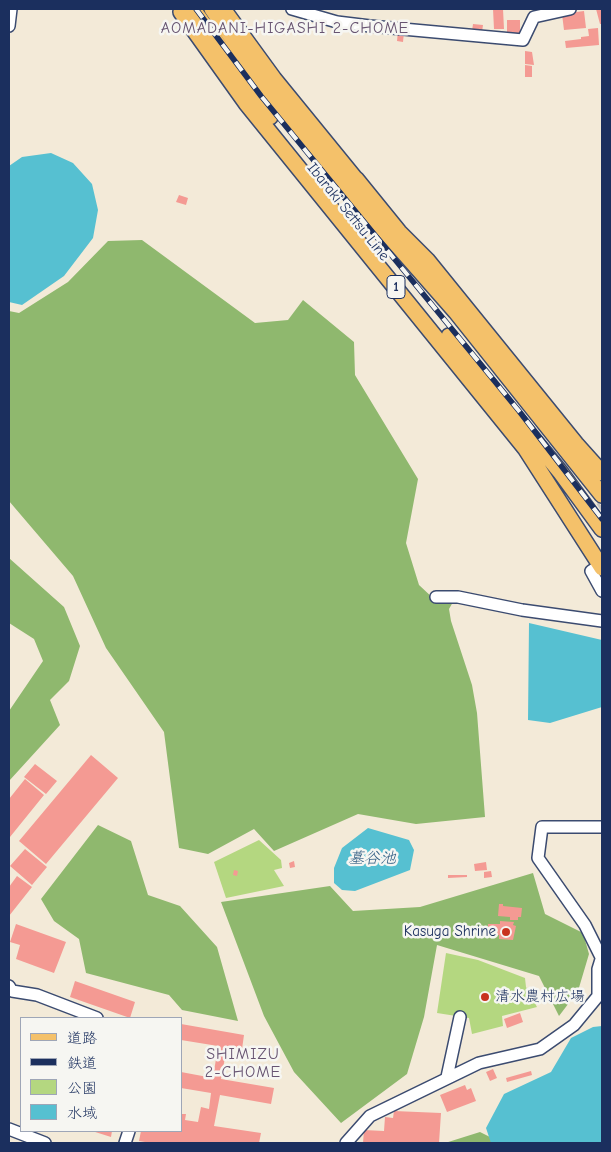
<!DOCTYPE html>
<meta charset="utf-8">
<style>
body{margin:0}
#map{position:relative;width:611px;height:1152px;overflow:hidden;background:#f3ead8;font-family:"Comic Neue","Klee One",sans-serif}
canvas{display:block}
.frame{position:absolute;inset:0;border:10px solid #1b2f5e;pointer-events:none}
.legend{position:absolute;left:20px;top:1017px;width:162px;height:115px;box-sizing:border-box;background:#f6f6f2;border:1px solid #9ea6b7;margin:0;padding:6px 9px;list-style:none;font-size:15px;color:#1b2f5e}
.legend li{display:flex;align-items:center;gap:10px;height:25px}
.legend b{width:25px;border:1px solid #9ea6b7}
</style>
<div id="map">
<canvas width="611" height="1152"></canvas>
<div class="frame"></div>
<ul class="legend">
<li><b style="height:6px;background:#f4c16a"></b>道路</li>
<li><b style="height:6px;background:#1b2f5e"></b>鉄道</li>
<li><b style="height:14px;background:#b4d780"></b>公園</li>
<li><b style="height:14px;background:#56c0d1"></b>水域</li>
</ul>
</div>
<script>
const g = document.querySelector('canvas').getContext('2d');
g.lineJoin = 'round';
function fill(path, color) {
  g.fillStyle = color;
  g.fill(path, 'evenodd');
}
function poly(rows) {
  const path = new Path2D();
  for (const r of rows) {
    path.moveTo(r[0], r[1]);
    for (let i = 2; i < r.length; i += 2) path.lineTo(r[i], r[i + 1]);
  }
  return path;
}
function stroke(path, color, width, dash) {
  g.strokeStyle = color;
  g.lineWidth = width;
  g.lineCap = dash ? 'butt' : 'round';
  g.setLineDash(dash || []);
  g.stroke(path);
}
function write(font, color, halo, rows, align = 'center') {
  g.font = font + ' "Comic Neue","Klee One",sans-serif';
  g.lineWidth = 5;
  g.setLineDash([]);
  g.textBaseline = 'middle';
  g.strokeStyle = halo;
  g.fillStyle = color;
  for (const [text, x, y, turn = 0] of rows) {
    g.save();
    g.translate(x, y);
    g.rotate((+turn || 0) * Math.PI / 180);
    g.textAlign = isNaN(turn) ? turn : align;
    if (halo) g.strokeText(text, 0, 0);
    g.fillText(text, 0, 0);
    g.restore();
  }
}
fill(poly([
 [259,840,281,860,282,868,274,870,284,886,226,898,214,862],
 [446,953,478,960,525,978,526,987,537,1007,502,1016,503,1026,472,1034,469,1018,437,1013]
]), '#b4d780');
fill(poly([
 [142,240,255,323,288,320,303,300,354,342,355,375,418,479,406,543,419,585,434,599,453,602,449,609,451,621,472,685,477,713,485,817,416,824,358,814,274,851,254,829,208,854,179,848,164,732,106,648,73,576,9,501,9,311,19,313,68,282,108,241],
 [9,558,64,607,80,646,69,681,50,700,60,725,9,781,9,711,43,661,34,639,9,623],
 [98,825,131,841,148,895,180,906,217,947,238,1021,182,1010,169,995,86,973,79,939,54,921,41,899],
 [533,873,545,914,583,933,589,954,578,991,559,1016,539,976,437,945,424,1017,407,1074,341,1123,294,1072,264,1016,221,902,330,886,353,911,420,907],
 [480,1132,500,1142,546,1143,445,1143]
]), '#8fb86e');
fill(poly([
 [51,153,73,163,92,184,98,210,93,238,64,276,22,305,9,302,9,166,22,157],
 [529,623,602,640,602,707,550,723,528,720],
 [368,828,409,840,414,850,410,870,355,891,342,890,334,883,334,868,342,848],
 [602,1026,602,1143,491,1143,486,1128,504,1094,551,1072,571,1038,593,1027]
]), '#56c0d1');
fill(poly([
 [493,9,503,9,504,29,494,29],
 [596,9,602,9,602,24,600,24],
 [584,11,586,28,564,30,562,14],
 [507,20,520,20,520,33,507,33],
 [473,24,483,25,482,32,472,31],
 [598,28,599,45,566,48,565,41,581,39,581,37,589,36,588,29],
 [398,31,404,32,403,42,397,41],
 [525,51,532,52,534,65,525,64],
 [525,65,532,66,532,77,525,77],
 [179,195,188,198,186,205,176,202],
 [91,755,118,778,46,864,19,841],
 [35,764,57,781,46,794,24,777],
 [25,779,44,795,10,837,9,799],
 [25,849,47,867,32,885,10,866],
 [294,861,295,867,290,868,289,863],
 [486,862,487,870,475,871,474,864],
 [234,870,238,871,237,876,233,875],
 [491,871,492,877,484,878,484,872],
 [448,875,467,875,467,877,448,878],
 [17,876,32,887,9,916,9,887],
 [499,904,503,904,503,906,522,908,521,917,518,917,518,920,510,920,510,917,498,916],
 [500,921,514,922,513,925,516,926,513,940,499,939,499,935,488,935,488,924,500,924],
 [16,924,66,942,54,973,16,959,20,945,10,942],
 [75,981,135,1002,130,1018,70,997],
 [520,1013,523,1022,507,1028,504,1019],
 [181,1024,244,1035,242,1049,227,1047,221,1079,274,1088,271,1104,220,1095,214,1126,261,1133,259,1143,151,1143,139,1141,141,1131,181,1131,181,1114,186,1114,185,1120,198,1122,201,1107,209,1109,211,1093,181,1088,181,1072,213,1078,218,1046,181,1040],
 [493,1069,497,1078,490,1081,486,1072],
 [531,1071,532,1075,507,1082,506,1078],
 [465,1085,467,1090,471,1088,476,1101,447,1112,440,1095],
 [394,1111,441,1113,439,1143,363,1143,364,1130,384,1131,385,1117,393,1118],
 [92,1131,112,1131,111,1137]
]), '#f49a93');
stroke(poly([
 [586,518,602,507]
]), '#c8c5c0', 11, [11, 5.5]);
const minor = poly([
 [292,9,337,22,370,26,523,40,534,17,570,9],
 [9,26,11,9],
 [600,565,591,571,602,591],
 [436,597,458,597,522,610,602,621],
 [601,957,585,925,538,858,542,827,602,827],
 [9,986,12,991,37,995,97,1018],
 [447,1077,460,1017],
 [9,1129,45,1143],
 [125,1143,129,1131],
 [346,1143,370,1116,479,1063,540,1049,574,1025,598,996,598,969,602,956]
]);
const major = poly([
 [193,9,270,117],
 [212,9,268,90,376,221,456,312,602,495],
 [223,9,274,79,362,187],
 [181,12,246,103,525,448,602,568],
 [356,179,399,232,427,260,576,444,602,473],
 [449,336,561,473,602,529]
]);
stroke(minor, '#3b4b70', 14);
stroke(major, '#3b4b70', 18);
stroke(minor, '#fff', 11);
stroke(major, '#f4c16a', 15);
const rail = poly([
 [196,9,261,96,519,411,602,519]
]);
stroke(rail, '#1b2f5e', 5.5);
stroke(rail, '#f6f6f2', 4, [11]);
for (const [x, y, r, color] of [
 [506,932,5,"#c8321e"],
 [485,997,5,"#c8321e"]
]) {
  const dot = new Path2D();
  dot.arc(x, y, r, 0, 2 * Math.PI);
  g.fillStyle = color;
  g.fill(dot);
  stroke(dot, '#f6f6f2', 2);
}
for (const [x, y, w] of [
 [396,287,18]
]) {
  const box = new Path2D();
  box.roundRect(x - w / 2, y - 11.5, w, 23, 4);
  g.fillStyle = '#f6f6f2';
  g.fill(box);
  stroke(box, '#1b2f5e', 1);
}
write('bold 14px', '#1b2f5e', null, [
 ["1",396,287]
]);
write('15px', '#1b2f5e', '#f6f6f2', [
 ["Ibaraki Settsu Line",348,212,51]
]);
write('15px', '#1b2f5e', '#f6f6f2', [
 ["Kasuga Shrine",496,932],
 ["清水農村広場",495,997,"left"]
], 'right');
g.letterSpacing = '1px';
write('16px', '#675471', '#f6f6f2', [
 ["AOMADANI-HIGASHI 2-CHOME",285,28],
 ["SHIMIZU",243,1054],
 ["2-CHOME",243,1072]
]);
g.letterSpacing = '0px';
write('italic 16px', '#2d5a80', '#f6f6f2', [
 ["墓谷池",372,858]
]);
</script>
